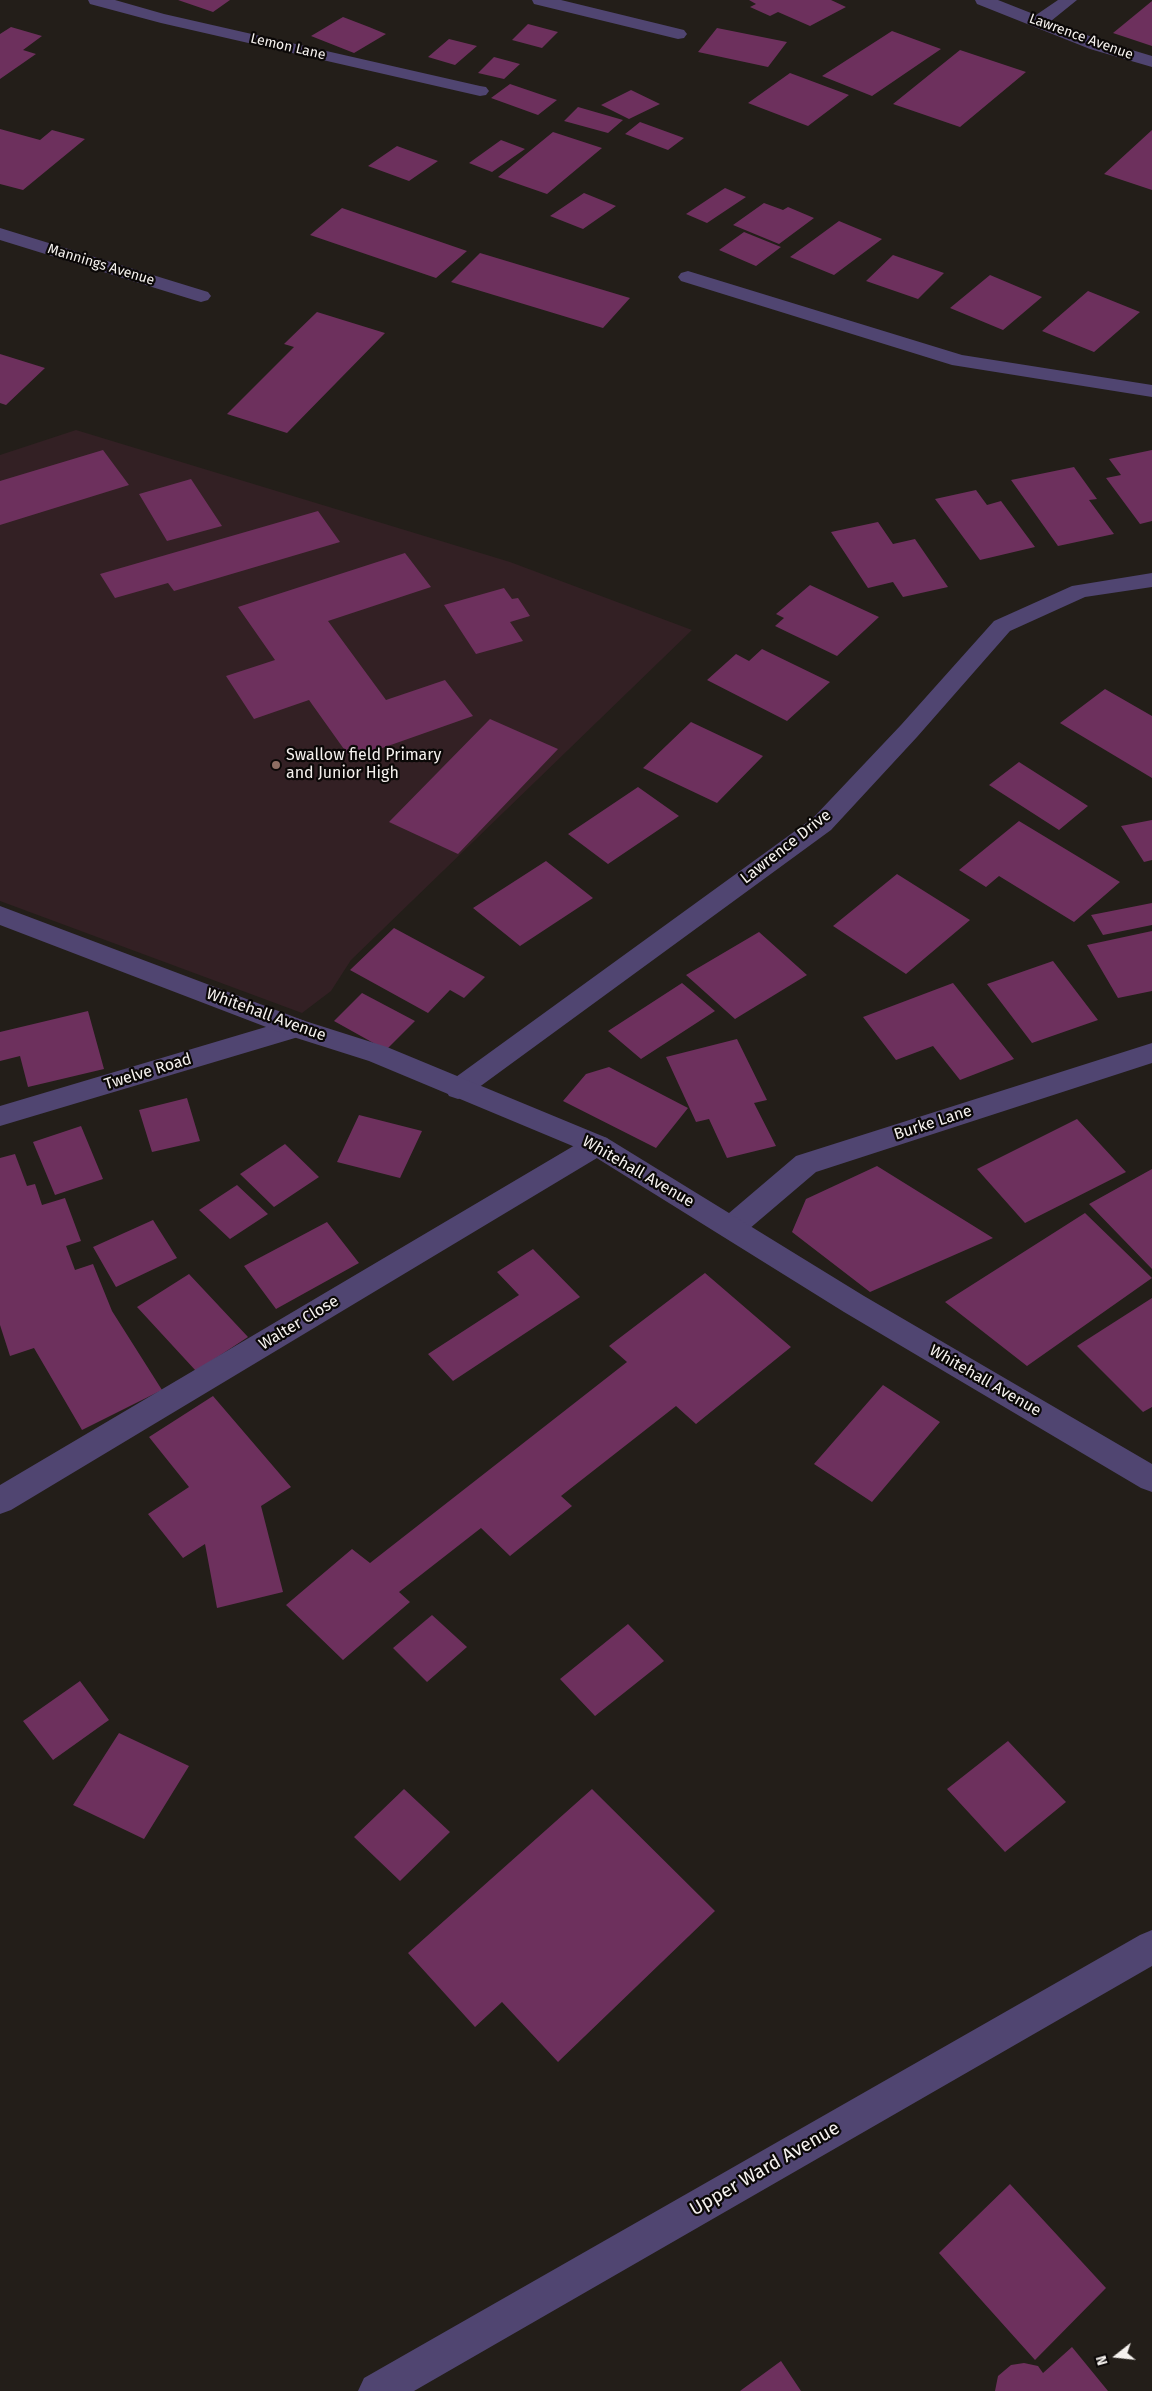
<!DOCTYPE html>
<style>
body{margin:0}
#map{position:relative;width:1152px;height:2391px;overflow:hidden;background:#231e19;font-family:"Fira Sans",sans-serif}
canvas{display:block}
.north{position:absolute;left:1092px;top:2331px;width:50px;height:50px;-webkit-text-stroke:4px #0b0807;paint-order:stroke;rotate:254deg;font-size:14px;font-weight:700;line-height:20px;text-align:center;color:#f5f1ee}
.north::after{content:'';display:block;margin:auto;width:18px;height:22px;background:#f5f1ee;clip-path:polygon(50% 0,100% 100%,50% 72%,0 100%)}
</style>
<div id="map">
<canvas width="1152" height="2391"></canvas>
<div class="north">N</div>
</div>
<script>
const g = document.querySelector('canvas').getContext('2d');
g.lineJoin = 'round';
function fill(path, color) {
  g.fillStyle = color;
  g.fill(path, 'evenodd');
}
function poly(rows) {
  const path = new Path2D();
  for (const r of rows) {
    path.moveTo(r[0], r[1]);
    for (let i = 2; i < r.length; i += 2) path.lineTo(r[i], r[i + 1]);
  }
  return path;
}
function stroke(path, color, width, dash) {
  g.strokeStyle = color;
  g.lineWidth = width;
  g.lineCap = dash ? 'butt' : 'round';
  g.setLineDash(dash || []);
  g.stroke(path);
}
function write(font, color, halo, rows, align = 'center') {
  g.font = font + ' "Fira Sans",sans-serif';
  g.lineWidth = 4.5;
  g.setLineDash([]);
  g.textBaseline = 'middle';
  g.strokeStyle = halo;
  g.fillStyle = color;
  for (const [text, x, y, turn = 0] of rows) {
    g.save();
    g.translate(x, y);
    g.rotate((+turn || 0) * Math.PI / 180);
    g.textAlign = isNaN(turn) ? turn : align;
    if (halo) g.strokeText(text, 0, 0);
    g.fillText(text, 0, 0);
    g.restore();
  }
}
fill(poly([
 [76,430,510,562,692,630,351,960,331,991,302,1013,0,901,0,455]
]), '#332024');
fill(poly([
 [178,0,230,0,213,12],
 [749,0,831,0,846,7,810,26,778,12,770,16,750,7,756,4],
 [1152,1,1152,46,1113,33],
 [343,17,369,27,386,34,354,53,311,36],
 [528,24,558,32,542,48,512,40],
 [11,27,42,36,23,50,36,54,0,79,0,34],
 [717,28,787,42,768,67,698,52],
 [892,31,941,49,872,96,822,76],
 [449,39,477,46,455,65,428,57],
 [960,50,1026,72,960,127,893,104],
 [494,57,520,64,504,79,478,73],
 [790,73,849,95,808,126,748,103],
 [510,84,557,100,538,115,491,98],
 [631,90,660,104,629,119,601,105],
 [578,107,623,120,608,133,564,121],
 [640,122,684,138,668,150,625,134],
 [0,129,40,140,52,130,85,139,23,190,0,184],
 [1152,130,1152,190,1104,174],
 [553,132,602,148,547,194,498,177],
 [501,140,525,149,492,172,469,163],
 [397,146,438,161,409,181,368,166],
 [725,188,746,197,707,223,686,214],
 [584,193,616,206,583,229,550,216],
 [764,203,783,210,788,207,814,218,779,244,733,225],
 [342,208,467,251,436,278,310,235],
 [839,221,882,239,834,275,790,257],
 [744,232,781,247,756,266,719,250],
 [480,253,630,298,603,328,451,282],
 [893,255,944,273,918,299,866,281],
 [990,275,1042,297,1003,330,950,308],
 [1088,291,1140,312,1094,352,1042,331],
 [317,312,385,333,287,433,227,414,294,347,284,344],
 [0,354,45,368,6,405,0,403],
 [103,450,129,485,0,525,0,481],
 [1152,450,1152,521,1140,524,1106,478,1121,475,1109,459],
 [1074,467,1097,499,1089,500,1114,534,1058,546,1011,480],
 [191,479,222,526,167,541,139,494],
 [976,490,987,505,1001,501,1035,547,980,560,935,499],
 [318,511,340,542,174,591,168,583,115,598,100,574],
 [878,522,893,544,915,539,948,587,903,597,893,582,868,588,831,532],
 [405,553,431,587,328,621,386,700,445,680,473,716,351,759,309,700,254,719,226,676,275,660,238,607],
 [810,585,879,617,837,656,775,626,784,618,776,614],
 [504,588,512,599,518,598,530,616,510,622,523,641,476,654,444,605],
 [762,649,830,682,787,721,707,680,736,654,749,661],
 [1105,689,1152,716,1152,778,1060,723],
 [490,719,558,749,458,854,389,822],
 [691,722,763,756,717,803,643,768],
 [1019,762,1088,806,1059,830,989,785],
 [638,787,679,816,608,864,568,834],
 [1152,820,1152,860,1144,862,1121,826],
 [1019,821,1120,882,1074,922,999,876,986,887,959,870],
 [546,861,593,898,520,946,473,908],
 [897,874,970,920,906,974,833,926],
 [1152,903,1152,925,1103,935,1091,915],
 [394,928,485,977,464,998,450,990,428,1013,350,970],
 [1152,931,1152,991,1118,998,1087,945],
 [759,932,807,975,735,1019,686,975],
 [1053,961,1098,1020,1032,1043,987,984],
 [682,983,715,1011,641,1059,608,1031],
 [953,983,1014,1059,960,1080,933,1046,896,1060,863,1017],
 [362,993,415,1021,386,1050,334,1021],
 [88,1011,104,1069,28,1087,20,1056,0,1061,0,1032],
 [737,1039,767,1100,754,1103,776,1146,727,1158,709,1119,696,1122,666,1057],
 [609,1067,688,1108,656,1148,563,1101,586,1074],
 [187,1098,200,1141,152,1152,139,1110],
 [359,1115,422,1131,400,1178,337,1162],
 [1077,1119,1126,1172,1025,1223,977,1169],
 [81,1126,103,1179,55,1195,33,1142],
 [285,1144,319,1177,274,1207,240,1174],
 [15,1154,27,1186,35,1184,42,1205,65,1198,81,1241,66,1246,75,1270,93,1264,112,1311,162,1390,82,1430,34,1348,10,1356,0,1325,0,1158],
 [877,1166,993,1238,870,1292,792,1232,806,1199],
 [1152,1169,1152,1269,1089,1204],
 [237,1185,268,1214,230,1239,199,1210],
 [1085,1213,1152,1278,1027,1366,945,1302],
 [153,1220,177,1258,116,1287,93,1247],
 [327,1222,359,1263,276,1309,244,1266],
 [533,1249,580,1297,453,1381,428,1354,519,1295,497,1272],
 [705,1273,791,1347,696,1424,676,1406,561,1496,572,1506,510,1556,481,1528,399,1592,410,1602,343,1660,286,1605,352,1549,370,1563,627,1362,609,1346],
 [189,1274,248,1337,196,1371,137,1307],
 [1152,1298,1152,1407,1143,1412,1077,1346],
 [883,1385,940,1422,872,1502,814,1464],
 [213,1396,291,1487,261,1506,283,1592,217,1608,205,1544,183,1558,148,1514,189,1487,149,1437],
 [432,1615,467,1647,427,1682,393,1648],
 [628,1624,664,1661,595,1716,560,1679],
 [80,1681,109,1720,53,1760,23,1721],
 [119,1733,189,1766,144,1839,73,1805],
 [1008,1741,1066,1802,1005,1852,947,1789],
 [404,1789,450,1832,400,1881,354,1837],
 [592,1789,715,1911,558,2062,502,2002,475,2027,408,1953],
 [1010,2184,1106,2288,1035,2360,939,2253],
 [1072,2347,1108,2391,995,2391,998,2376,1011,2365,1024,2363,1038,2366,1043,2373],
 [781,2361,801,2391,740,2391]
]), '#6d305d');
fill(poly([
 [88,0,115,0,164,14,480,86,486,87,489,91,486,95,480,96,161,23,90,4,88,0],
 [532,0,561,0,684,30,687,34,684,38,678,39,534,4,532,0],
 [975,0,998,0,1036,15,1058,0,1077,0,1051,21,1102,41,1152,56,1152,67,1090,49,977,4,975,0],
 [0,228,208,292,211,296,208,300,201,302,194,300,0,240,0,228],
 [688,271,962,355,1152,385,1152,397,952,365,681,281,678,277,681,273,688,271],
 [1152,573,1152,587,1085,597,1010,631,917,737,831,830,467,1096,458,1099,449,1096,445,1089,449,1082,813,818,901,725,994,621,1072,586,1152,573],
 [296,1018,305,1021,309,1028,305,1035,0,1126,0,1106,296,1018],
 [1152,1043,1152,1063,816,1172,742,1235,732,1238,722,1235,718,1227,722,1219,796,1156,1152,1043],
 [597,1135,607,1138,611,1145,607,1152,11,1510,0,1514,0,1485,587,1138,597,1135],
 [1152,1930,1152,1966,414,2391,358,2391,364,2378,1140,1935,1152,1930]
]), '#504571');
fill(poly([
 [0,906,305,1021,387,1047,607,1138,864,1296,1152,1464,1152,1492,1141,1488,844,1312,587,1152,369,1061,287,1035,0,925,0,906]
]), '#504571');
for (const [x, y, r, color] of [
 [276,765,5,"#8d6e63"]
]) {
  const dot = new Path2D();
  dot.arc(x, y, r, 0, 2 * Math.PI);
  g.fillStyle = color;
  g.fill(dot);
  stroke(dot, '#0b0807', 2);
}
write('14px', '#f5f1ee', '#0b0807', [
 ["Lawrence Avenue",1081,37,20],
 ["Lemon Lane",288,47,13],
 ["Mannings Avenue",101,265,17]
]);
write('16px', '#f5f1ee', '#0b0807', [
 ["Swallow field Primary",286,756],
 ["and Junior High",286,774]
], 'left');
write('16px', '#f5f1ee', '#0b0807', [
 ["Lawrence Drive",786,847,-38],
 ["Whitehall Avenue",266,1015,20],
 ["Twelve Road",148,1072,-17],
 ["Burke Lane",933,1123,-18],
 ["Whitehall Avenue",638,1172,30],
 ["Walter Close",299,1323,-31],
 ["Whitehall Avenue",985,1381,30]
]);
write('19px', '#f5f1ee', '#0b0807', [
 ["Upper Ward Avenue",765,2169,-30]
]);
</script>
